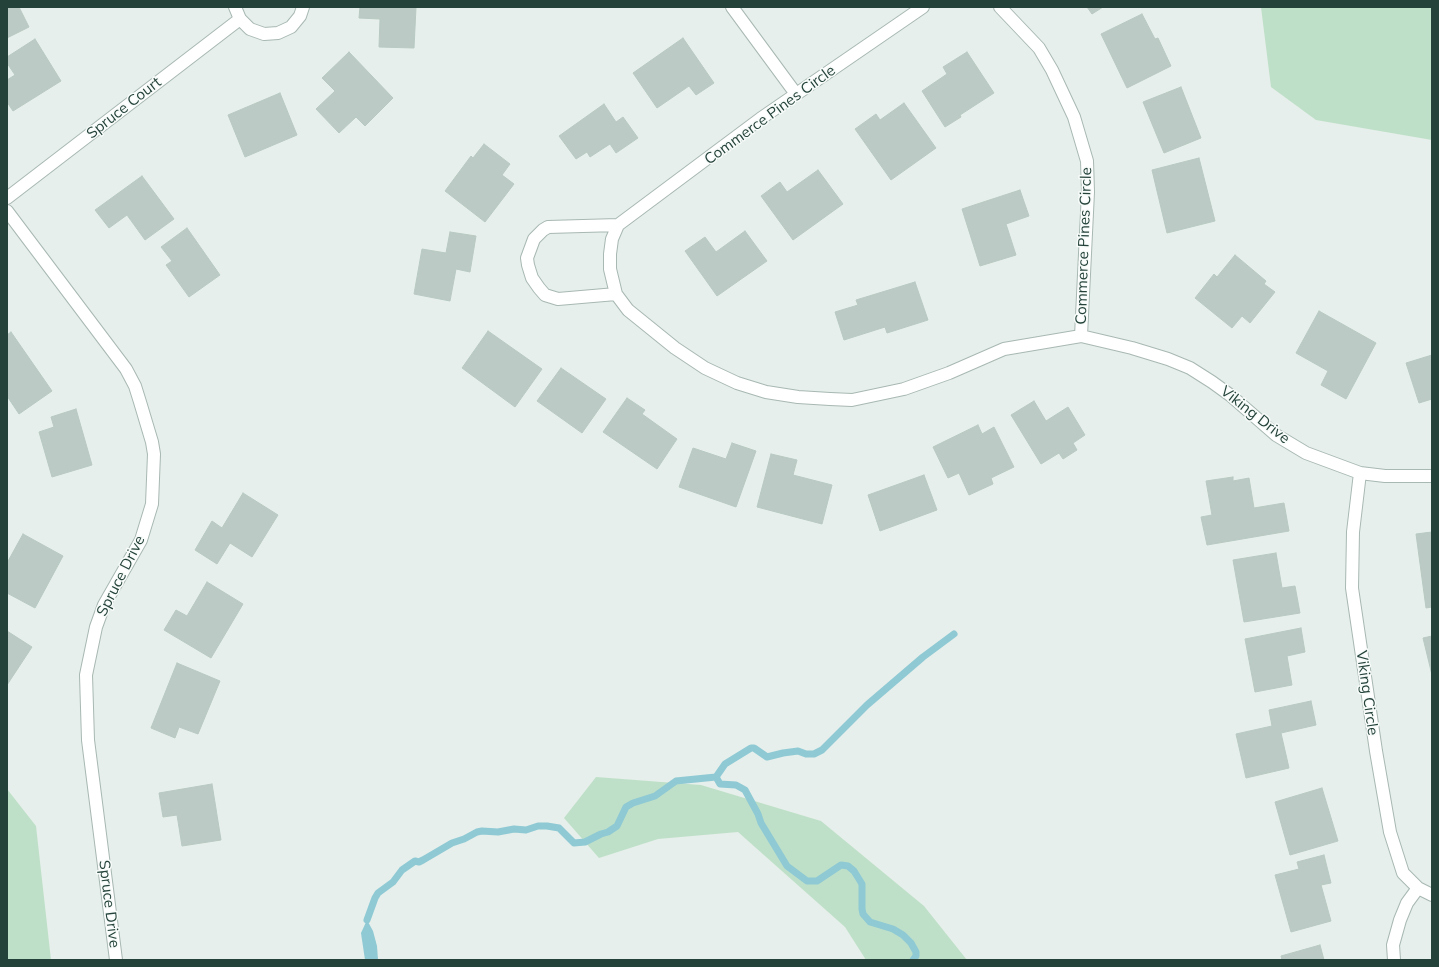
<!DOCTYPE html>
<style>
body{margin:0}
#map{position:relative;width:1439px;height:967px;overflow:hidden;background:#e6efeb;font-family:Mulish,sans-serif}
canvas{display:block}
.frame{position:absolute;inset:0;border:8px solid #24423a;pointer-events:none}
</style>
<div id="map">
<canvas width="1439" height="967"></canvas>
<div class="frame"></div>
</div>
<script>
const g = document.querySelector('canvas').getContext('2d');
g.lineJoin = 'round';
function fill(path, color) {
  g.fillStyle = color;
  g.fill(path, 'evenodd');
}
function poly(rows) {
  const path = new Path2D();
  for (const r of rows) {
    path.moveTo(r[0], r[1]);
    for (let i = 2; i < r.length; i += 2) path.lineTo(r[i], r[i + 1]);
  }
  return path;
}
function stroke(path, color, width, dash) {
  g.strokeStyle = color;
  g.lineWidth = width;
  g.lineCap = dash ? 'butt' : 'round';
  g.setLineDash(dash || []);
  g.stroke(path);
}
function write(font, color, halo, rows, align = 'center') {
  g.font = font + ' Mulish,sans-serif';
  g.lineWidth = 3;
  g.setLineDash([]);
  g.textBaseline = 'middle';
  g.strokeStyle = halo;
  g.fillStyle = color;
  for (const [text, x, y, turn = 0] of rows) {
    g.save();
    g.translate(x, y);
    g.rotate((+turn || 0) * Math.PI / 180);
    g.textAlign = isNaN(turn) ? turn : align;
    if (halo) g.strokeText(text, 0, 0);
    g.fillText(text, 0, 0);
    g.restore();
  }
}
fill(poly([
 [1261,7,1432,7,1432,140,1316,120,1271,87],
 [596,777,701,785,821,821,924,906,967,960,866,960,845,927,738,832,658,839,599,858,564,818],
 [7,789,36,826,51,960,7,960]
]), '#bfe0c8');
fill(poly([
 [367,920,373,931,377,946,378,960,365,960,361,933]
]), '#8ec9d4');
stroke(poly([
 [716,777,720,784,736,785,745,790,758,814,761,823,787,866,807,881,817,881,841,865,848,866,854,871,862,884,862,909,863,914,870,922,893,929,903,935,911,943,916,952,916,956,913,960],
 [716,777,725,764,751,748,754,748,767,757,783,753,798,751,806,754,814,754,822,750,867,705,923,657,954,634],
 [367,920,375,898,378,893,393,882,402,870,415,861,419,862,423,860,452,843,464,839,477,832,482,831,498,832,514,829,526,830,538,826,547,826,559,828,574,843,585,842,601,834,608,832,617,826,626,807,633,803,655,796,676,781,716,777]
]), '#8ec9d4', 7);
const building = poly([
 [7,7,19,7,29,27,7,38,7,7],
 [360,7,416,7,414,48,379,47,380,19,359,18,360,7],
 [1087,7,1103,7,1092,14,1087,7],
 [1142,14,1155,39,1158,38,1171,66,1127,88,1101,34,1142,14],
 [683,38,714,83,696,95,689,86,657,108,633,73,683,38],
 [35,39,61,81,13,111,7,102,7,80,15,75,7,63,7,57,35,39],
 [349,52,393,98,365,126,356,117,339,133,316,109,335,91,322,78,349,52],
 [967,52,994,93,960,115,961,117,945,127,922,91,947,74,943,67,967,52],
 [1181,87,1201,138,1164,153,1143,102,1181,87],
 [280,93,297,135,245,157,228,115,280,93],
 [904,103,936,148,891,180,855,129,876,114,880,120,904,103],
 [604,104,616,122,623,117,638,138,616,153,610,144,590,157,587,152,576,159,559,136,604,104],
 [484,144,510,164,502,175,514,184,485,222,445,191,471,156,473,158,484,144],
 [1199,158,1215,221,1167,233,1152,170,1199,158],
 [818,170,843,204,793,240,761,196,780,182,787,192,818,170],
 [142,176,174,219,145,240,127,215,109,228,95,210,142,176],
 [1020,190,1029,216,1006,224,1016,255,980,266,962,209,1020,190],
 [187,228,220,275,189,297,166,265,172,261,161,247,187,228],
 [745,231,767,261,717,296,685,251,705,237,716,252,745,231],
 [450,232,476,236,470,272,456,269,450,301,414,294,422,249,446,253,450,232],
 [1235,255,1266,281,1264,284,1275,292,1250,323,1242,316,1232,328,1195,298,1214,274,1217,277,1235,255],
 [915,282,928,320,887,333,885,327,844,340,835,312,858,305,856,300,915,282],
 [1319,311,1376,343,1346,399,1321,385,1328,371,1296,353,1319,311],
 [488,331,542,369,515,407,462,368,488,331],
 [11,332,52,391,19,414,7,396,7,335,11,332],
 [1432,355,1432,399,1419,403,1406,363,1432,355],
 [561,368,606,399,582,433,537,401,561,368],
 [627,398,645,410,642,414,677,439,657,469,603,432,627,398],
 [1034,401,1046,421,1068,407,1085,435,1073,443,1077,450,1063,459,1059,453,1041,464,1011,415,1034,401],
 [76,409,92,465,52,477,39,432,54,427,51,417,76,409],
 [978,425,982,434,994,427,1014,467,991,478,993,484,969,495,959,473,948,478,933,447,978,425],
 [732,443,756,451,736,507,679,487,693,448,726,459,732,443],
 [771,454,797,460,793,475,832,485,822,524,757,507,771,454],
 [924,475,937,510,880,531,868,495,924,475],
 [1233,477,1233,481,1249,478,1254,508,1284,503,1289,531,1207,545,1201,517,1212,515,1206,481,1233,477],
 [243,493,278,515,252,557,230,543,217,564,195,550,212,521,222,528,243,493],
 [1432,532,1432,607,1426,608,1416,534,1432,532],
 [23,534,63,556,35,608,7,593,7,563,23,534],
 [1276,553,1282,588,1295,586,1300,613,1244,622,1233,560,1276,553],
 [207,582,243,604,211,658,164,630,176,610,187,616,207,582],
 [1301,628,1305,652,1287,656,1292,685,1255,692,1245,639,1301,628],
 [7,631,32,647,7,685,7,631],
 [1432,636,1432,675,1423,638,1432,636],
 [177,663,220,681,198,734,179,727,175,738,151,728,177,663],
 [1311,701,1316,725,1281,733,1289,768,1246,778,1236,734,1272,726,1269,710,1311,701],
 [212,784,221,840,182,846,177,815,163,817,159,793,212,784],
 [1322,788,1338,841,1290,855,1275,802,1322,788],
 [1324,855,1331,883,1321,885,1331,921,1291,932,1275,875,1299,869,1297,862,1324,855],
 [1320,945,1324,960,1282,960,1281,956,1320,945]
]);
fill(building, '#bbcac4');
stroke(building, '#b8c9c2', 1);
const street = poly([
 [235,7,240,19,250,29,264,34,278,33,291,27,300,16,303,7],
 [732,7,796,94],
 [923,7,760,119,618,225,612,239,610,254,610,269,616,294,628,310,675,348,705,368,737,383,766,392,798,397,830,399,852,400,904,389,949,373,1004,349,1081,336,1132,348,1168,359,1190,368,1212,382,1230,395,1276,435,1306,453,1360,473,1385,476,1432,476],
 [1000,7,1039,48,1052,70,1074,117,1087,161,1088,192,1081,336],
 [7,198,240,19],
 [7,211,126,369,135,386,140,402,152,442,154,454,152,504,141,540,104,605,96,627,86,675,88,740,116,960],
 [616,294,558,299,545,295,539,288,532,278,528,265,527,258,534,239,543,230,548,227,618,225],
 [1360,473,1353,532,1352,588,1376,751,1390,832,1403,873,1418,888,1432,895],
 [1394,960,1393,945,1400,920,1407,903,1418,888]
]);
stroke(street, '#a8b8b2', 14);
stroke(street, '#fff', 12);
write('15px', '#24423a', '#f7fbf9', [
 ["Spruce Court",124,108,-38],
 ["Commerce Pines Circle",770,115,-36],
 ["Commerce Pines Circle",1084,246,-88],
 ["Viking Drive",1255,415,38],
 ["Spruce Drive",121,576,-63],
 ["Viking Circle",1367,693,82],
 ["Spruce Drive",109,904,83]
]);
</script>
